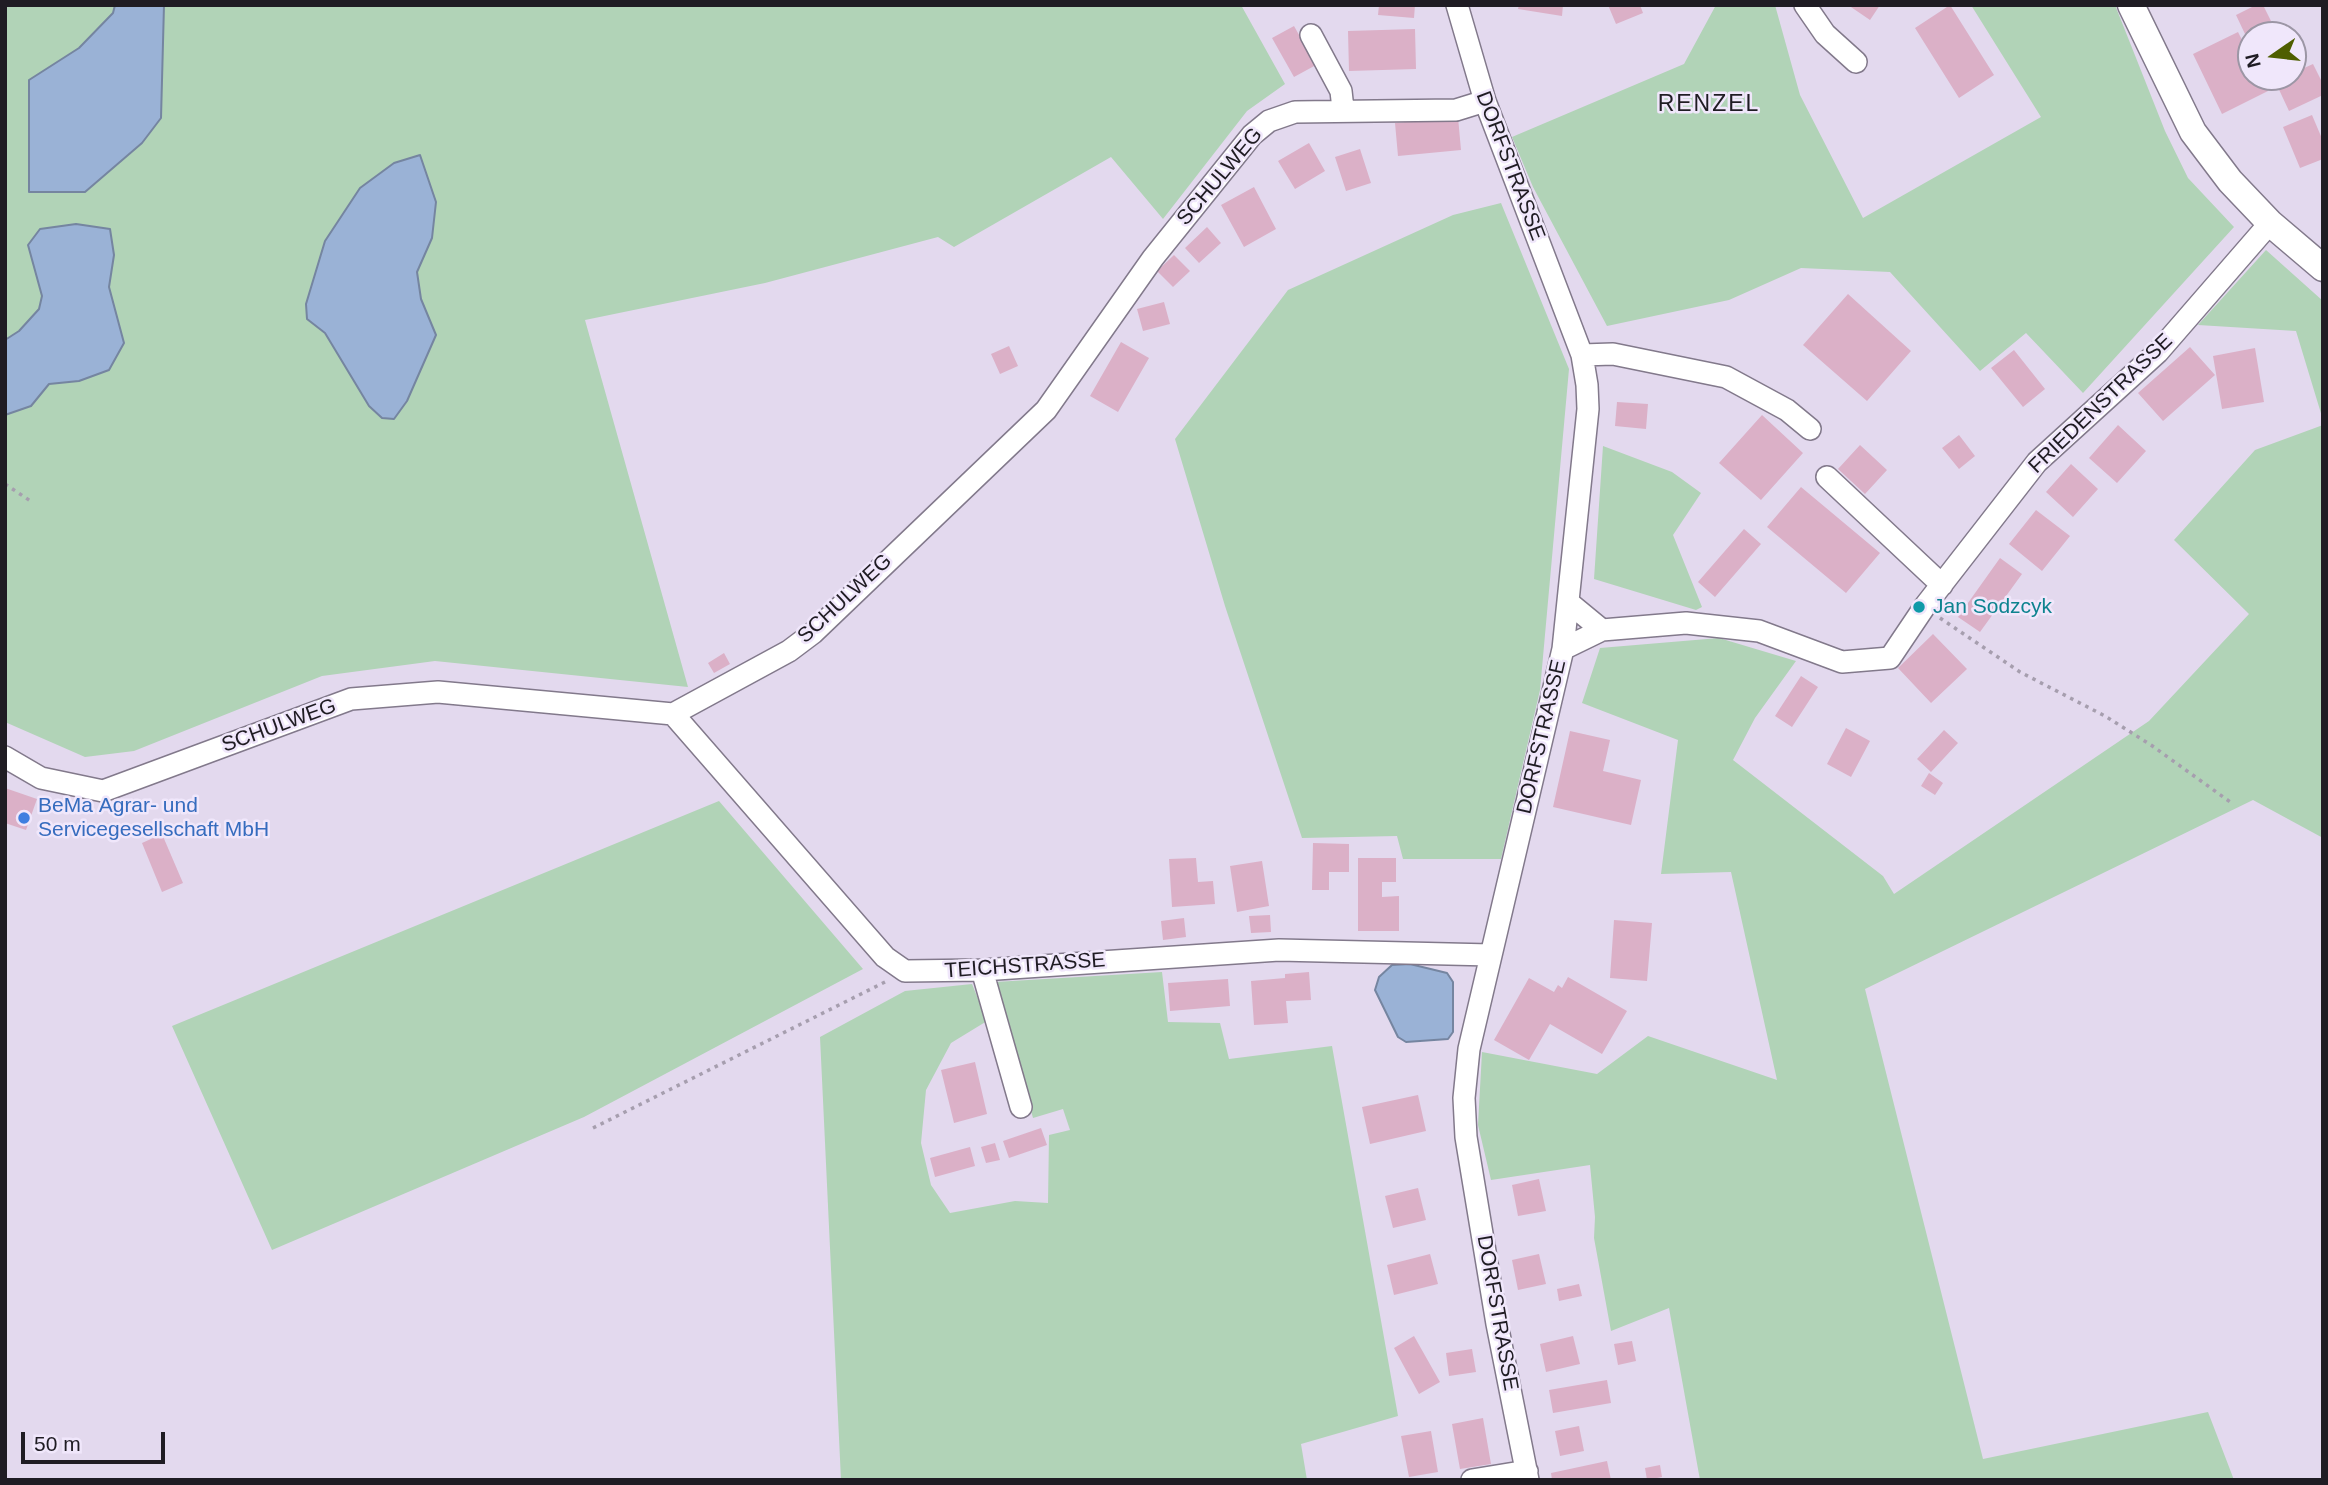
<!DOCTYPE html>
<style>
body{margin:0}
#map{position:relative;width:2328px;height:1485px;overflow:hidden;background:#e3d9ee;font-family:Helvetica,sans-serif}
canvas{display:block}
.frame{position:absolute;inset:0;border:7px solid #1f1c23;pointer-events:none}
.north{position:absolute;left:2237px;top:21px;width:70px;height:70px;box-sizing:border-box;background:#f0e7fb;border:2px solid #9c96a5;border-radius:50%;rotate:256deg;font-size:19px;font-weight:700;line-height:28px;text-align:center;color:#1f1c23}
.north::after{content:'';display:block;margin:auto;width:24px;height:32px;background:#4f5e00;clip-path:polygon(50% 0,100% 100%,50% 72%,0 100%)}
.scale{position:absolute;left:21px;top:1432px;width:144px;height:32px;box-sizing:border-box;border:4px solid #1f1c23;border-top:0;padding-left:9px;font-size:21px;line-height:24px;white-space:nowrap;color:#1f1c23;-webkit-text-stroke:5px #f0e7fb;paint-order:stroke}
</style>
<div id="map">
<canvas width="2328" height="1485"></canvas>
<div class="frame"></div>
<div class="north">N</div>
<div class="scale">50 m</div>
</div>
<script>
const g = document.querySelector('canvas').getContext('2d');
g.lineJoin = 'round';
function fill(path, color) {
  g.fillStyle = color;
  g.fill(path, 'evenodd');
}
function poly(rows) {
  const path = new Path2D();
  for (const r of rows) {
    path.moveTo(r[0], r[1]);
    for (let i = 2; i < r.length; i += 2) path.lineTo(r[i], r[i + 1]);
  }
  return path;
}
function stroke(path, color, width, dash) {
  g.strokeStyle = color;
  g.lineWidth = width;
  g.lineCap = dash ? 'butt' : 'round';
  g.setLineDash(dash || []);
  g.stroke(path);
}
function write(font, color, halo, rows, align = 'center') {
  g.font = font + ' Helvetica,sans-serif';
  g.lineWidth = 5;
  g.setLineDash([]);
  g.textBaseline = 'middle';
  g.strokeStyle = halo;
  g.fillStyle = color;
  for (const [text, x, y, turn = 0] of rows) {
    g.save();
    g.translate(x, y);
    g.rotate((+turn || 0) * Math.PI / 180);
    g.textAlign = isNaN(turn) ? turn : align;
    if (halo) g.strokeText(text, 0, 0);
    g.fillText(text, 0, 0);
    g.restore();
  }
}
fill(poly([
 [5,5,1241,5,1285,84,1247,111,1163,219,1111,157,954,247,938,237,765,283,585,320,688,687,435,661,322,676,134,751,85,757,5,722],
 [1716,5,1775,5,1800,95,1863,218,2041,117,1971,5,2115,5,2165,131,2188,178,2234,227,2083,393,2026,333,1980,371,1890,272,1801,268,1729,300,1607,326,1533,187,1512,137,1684,64],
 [1501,203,1569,369,1540,690,1501,859,1403,859,1397,836,1302,838,1225,606,1175,439,1288,290,1453,215],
 [2266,250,2323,301,2323,420,2296,331,2198,325],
 [2323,425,2323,838,2253,800,1865,989,1983,1459,2208,1412,2234,1480,1700,1480,1669,1308,1611,1331,1594,1238,1595,1217,1590,1165,1491,1180,1478,1125,1482,1052,1597,1074,1648,1036,1777,1080,1731,872,1661,874,1678,740,1582,703,1600,648,1719,638,1796,661,1755,718,1733,760,1883,876,1894,894,2149,721,2249,614,2174,540,2255,450],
 [1603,446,1672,472,1701,493,1673,535,1702,607,1696,610,1594,579],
 [719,801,863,969,584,1117,272,1250,172,1026],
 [1162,972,1168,1022,1220,1023,1229,1059,1332,1046,1398,1416,1301,1444,1307,1480,841,1480,820,1037,905,991,972,984,987,1021,951,1043,926,1090,921,1143,931,1185,950,1213,1015,1201,1048,1203,1049,1135,1070,1130,1063,1109,1033,1118,995,982]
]), '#b1d3b7');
const water = poly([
 [115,5,164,5,161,118,142,143,85,192,29,192,29,80,79,48,113,13,115,5],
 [420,155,436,202,432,238,417,272,421,299,436,335,407,401,394,419,382,418,369,406,325,333,307,319,306,304,325,241,360,188,394,163,420,155],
 [76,224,110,229,114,255,109,287,124,343,109,370,79,381,49,384,31,406,5,415,5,340,19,331,39,309,42,296,28,245,40,229,76,224],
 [1410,964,1447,973,1453,982,1453,1032,1448,1039,1406,1042,1398,1037,1375,990,1379,977,1392,965,1410,964]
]);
fill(water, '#9ab2d6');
stroke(water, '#7585a0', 2);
fill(poly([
 [1379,5,1415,5,1414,18,1378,15],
 [1519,5,1563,5,1562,16,1518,9],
 [1608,5,1640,5,1643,13,1616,24],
 [1848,5,1880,5,1870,20],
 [1950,5,1994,75,1959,98,1915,28],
 [2256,5,2263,5,2271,21,2245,34,2236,15],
 [1294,26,1316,65,1294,77,1272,38],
 [1415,29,1416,69,1349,71,1348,31],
 [2238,32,2251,58,2251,77,2260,77,2268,91,2222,114,2193,54],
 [2313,64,2323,84,2323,95,2289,111,2275,81,2293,77,2293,73],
 [2312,115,2323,141,2323,159,2300,168,2283,127],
 [1458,117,1461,150,1398,156,1395,123],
 [1309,143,1325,171,1295,189,1278,161],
 [1360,149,1371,183,1346,191,1335,157],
 [1254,187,1276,229,1244,247,1221,205],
 [1207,227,1221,243,1199,263,1185,248],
 [1174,255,1190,271,1173,287,1157,271],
 [1848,294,1911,351,1867,401,1803,345],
 [1164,302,1170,324,1143,331,1137,309],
 [1121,342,1149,358,1118,412,1090,396],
 [1009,346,1018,366,1000,374,991,354],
 [2190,347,2215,375,2163,421,2138,393],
 [2255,348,2264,402,2222,409,2213,356],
 [2014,350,2045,389,2023,407,1991,368],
 [1617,402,1648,404,1646,429,1615,426],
 [1762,415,1803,453,1761,500,1719,463],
 [2118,425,2146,451,2117,483,2089,458],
 [1959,435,1975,456,1959,469,1942,448],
 [1860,445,1887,470,1865,494,1838,469],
 [2071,464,2098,489,2073,517,2046,492],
 [1801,487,1880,553,1846,593,1767,527],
 [2036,510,2070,536,2042,571,2009,544],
 [1744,529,1761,544,1715,597,1698,582],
 [2000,558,2022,574,1980,632,1958,617],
 [1933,634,1967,669,1931,703,1898,668],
 [724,653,730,664,714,673,708,663],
 [1801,676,1818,687,1792,727,1775,716],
 [1846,728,1870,741,1851,777,1827,764],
 [1944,730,1958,743,1931,772,1917,759],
 [1570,731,1610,740,1603,771,1641,780,1631,825,1553,807],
 [1929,773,1943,783,1935,795,1921,786],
 [5,788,37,799,26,830,5,823],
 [162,834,183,883,162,892,142,843],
 [1313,843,1349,844,1349,872,1329,872,1329,890,1312,890],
 [1196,858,1198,882,1213,881,1215,904,1172,907,1169,859],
 [1358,858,1396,858,1396,882,1382,882,1382,897,1399,896,1399,931,1358,931],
 [1262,861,1269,906,1237,912,1230,866],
 [1270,915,1271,932,1251,933,1249,916],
 [1184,918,1186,937,1163,940,1161,921],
 [1614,920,1652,923,1647,981,1610,978],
 [1309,972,1311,1000,1286,1001,1288,1023,1254,1025,1251,981,1285,978,1285,974],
 [1568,977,1627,1011,1602,1054,1550,1024,1529,1060,1494,1040,1529,978,1554,992,1558,985,1562,988],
 [1228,979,1230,1006,1170,1011,1168,983],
 [975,1062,987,1114,954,1123,941,1070],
 [1418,1095,1426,1131,1370,1144,1362,1107],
 [1041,1128,1047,1145,1009,1158,1003,1141],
 [995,1143,1000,1160,986,1163,981,1147],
 [970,1147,975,1166,935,1177,930,1158],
 [1539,1179,1546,1211,1518,1216,1512,1185],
 [1418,1188,1426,1220,1393,1228,1385,1196],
 [1430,1254,1438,1284,1394,1295,1387,1265],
 [1539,1254,1546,1284,1518,1290,1512,1260],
 [1579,1284,1582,1296,1559,1301,1557,1289],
 [1414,1336,1440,1382,1419,1394,1394,1348],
 [1573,1336,1580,1364,1546,1372,1540,1344],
 [1632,1341,1636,1361,1618,1365,1614,1344],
 [1472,1349,1476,1372,1449,1376,1446,1353],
 [1607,1380,1611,1403,1553,1413,1549,1390],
 [1483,1418,1491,1464,1460,1469,1452,1424],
 [1579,1426,1584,1451,1560,1456,1555,1431],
 [1431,1431,1438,1472,1409,1477,1401,1436],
 [1607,1461,1611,1480,1552,1480,1551,1473],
 [1660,1465,1662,1477,1647,1480,1645,1468]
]), '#dbb0c7');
const minor = poly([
 [1457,5,1485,101,1582,355,1587,385,1588,409,1563,649,1469,1049,1464,1098,1466,1137,1497,1324,1528,1480],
 [1805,5,1825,34,1856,62],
 [1311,35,1341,91,1343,109],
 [1582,355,1613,354,1726,377,1787,410,1810,429],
 [1827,477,1942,585],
 [1568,602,1602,630],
 [1563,649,1602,630,1686,623,1759,631,1842,662,1890,658,1925,606,2037,462,2158,352,2270,223],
 [673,714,885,957,905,971,982,970,1279,950,1491,955],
 [5,757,41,778,103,791,351,699,438,692,673,714,789,651,813,633,1046,410,1153,258,1252,135,1269,121,1295,112,1456,110,1485,101],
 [982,970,1021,1107],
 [1472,1480,1527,1471]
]);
const major = poly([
 [2131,5,2193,132,2230,181,2270,223,2323,268]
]);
stroke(minor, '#82798b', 24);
stroke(major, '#82798b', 29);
stroke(poly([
 [5,484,32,502],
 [1940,618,2020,672,2105,716,2151,745,2233,804],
 [593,1128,885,982]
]), '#a69eae', 3.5, [3.5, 5]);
stroke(minor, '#fff', 21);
stroke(major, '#fff', 26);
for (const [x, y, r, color] of [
 [1919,607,7,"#0f9aa8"],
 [24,818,7,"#3f7fe0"]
]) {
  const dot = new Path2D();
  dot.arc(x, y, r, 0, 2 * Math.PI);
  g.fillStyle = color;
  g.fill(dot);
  stroke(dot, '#f0e7fb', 2.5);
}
write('21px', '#1f1c23', '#f0e7fb', [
 ["DORFSTRASSE",1510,166,69],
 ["SCHULWEG",1220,177,-50],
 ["FRIEDENSTRASSE",2101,404,-44],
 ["SCHULWEG",845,599,-43],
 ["SCHULWEG",279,726,-20],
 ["DORFSTRASSE",1542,737,-77],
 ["TEICHSTRASSE",1025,966,-4],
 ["DORFSTRASSE",1497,1313,80]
]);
write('21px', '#0d838f', '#f0e7fb', [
 ["Jan Sodzcyk",1933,607]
], 'left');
write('21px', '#366cbe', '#f0e7fb', [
 ["BeMa Agrar- und",38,806],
 ["Servicegesellschaft MbH",38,830]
], 'left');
g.letterSpacing = '2px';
write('23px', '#1f1c23', '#f0e7fb', [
 ["RENZEL",1709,105]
]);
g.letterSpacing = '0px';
</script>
